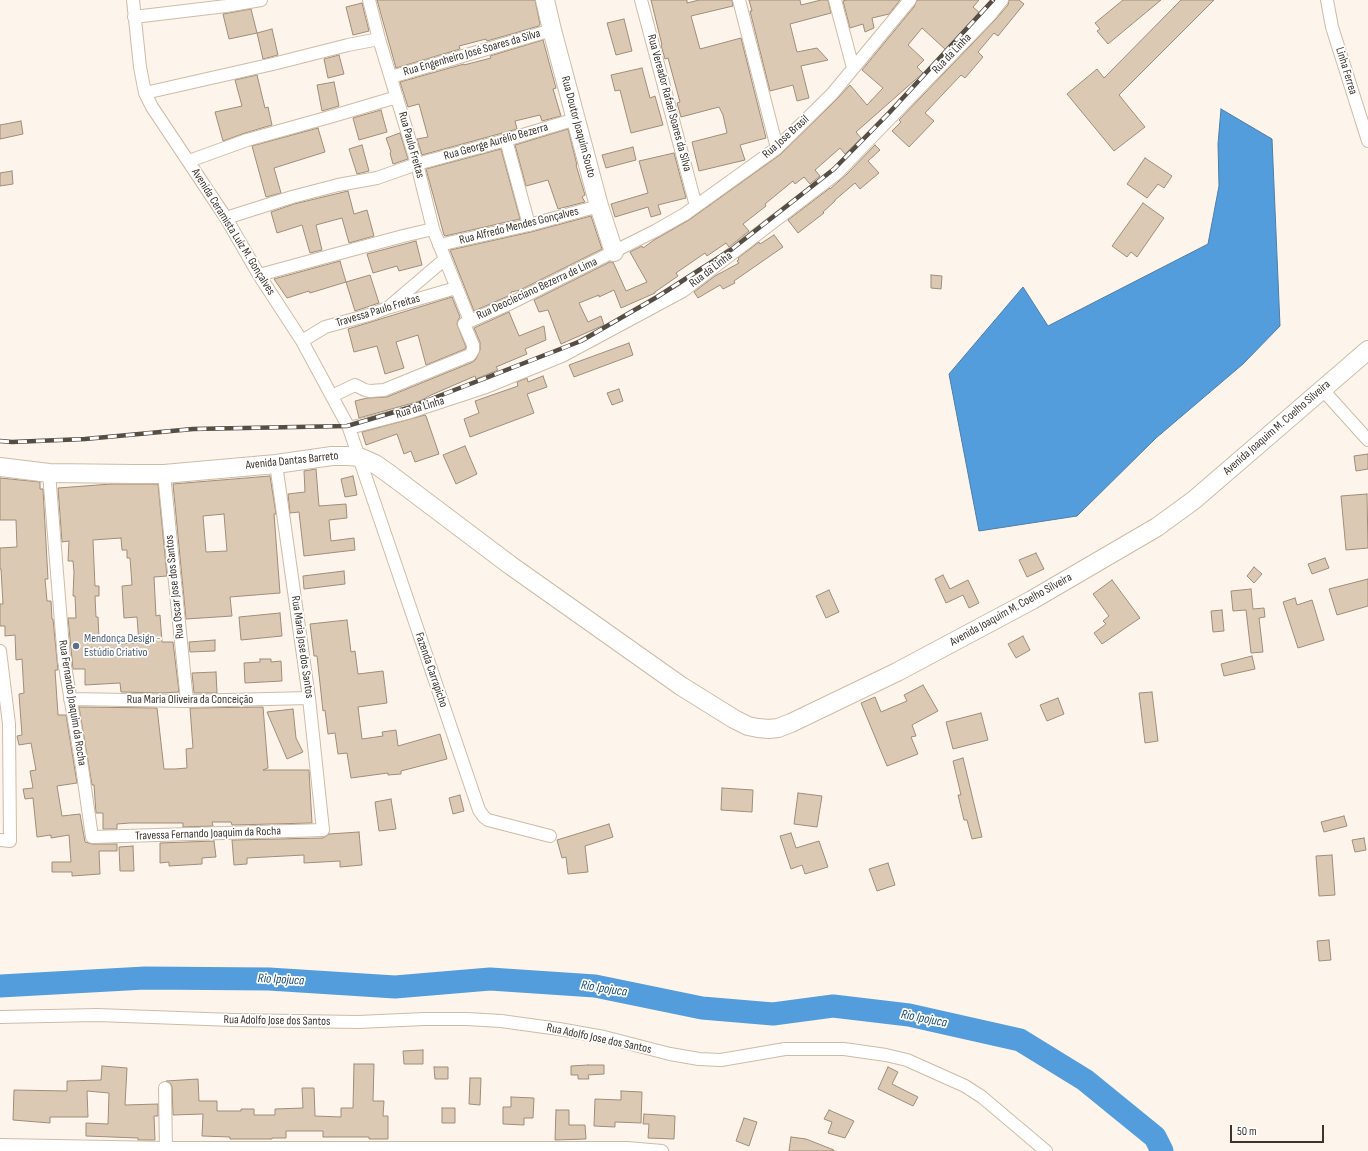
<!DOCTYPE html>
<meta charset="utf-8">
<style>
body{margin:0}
#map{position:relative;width:1368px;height:1151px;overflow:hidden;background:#fdf5ec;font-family:"Sofia Sans Condensed",sans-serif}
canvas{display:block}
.scale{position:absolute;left:1230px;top:1125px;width:94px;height:18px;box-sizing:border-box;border:2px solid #3c352c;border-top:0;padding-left:5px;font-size:12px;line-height:14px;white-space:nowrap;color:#3c352c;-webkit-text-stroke:3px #fff;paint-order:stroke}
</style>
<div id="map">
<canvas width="1368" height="1151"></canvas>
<div class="scale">50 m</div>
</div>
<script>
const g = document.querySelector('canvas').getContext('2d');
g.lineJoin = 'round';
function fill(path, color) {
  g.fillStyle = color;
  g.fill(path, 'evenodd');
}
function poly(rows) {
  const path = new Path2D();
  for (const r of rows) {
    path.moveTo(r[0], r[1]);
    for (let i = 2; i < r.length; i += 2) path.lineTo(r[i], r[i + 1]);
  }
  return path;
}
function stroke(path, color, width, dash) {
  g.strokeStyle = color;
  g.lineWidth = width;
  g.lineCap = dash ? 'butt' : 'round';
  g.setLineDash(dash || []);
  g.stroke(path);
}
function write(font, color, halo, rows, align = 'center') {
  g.font = font + ' "Sofia Sans Condensed",sans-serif';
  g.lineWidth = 3.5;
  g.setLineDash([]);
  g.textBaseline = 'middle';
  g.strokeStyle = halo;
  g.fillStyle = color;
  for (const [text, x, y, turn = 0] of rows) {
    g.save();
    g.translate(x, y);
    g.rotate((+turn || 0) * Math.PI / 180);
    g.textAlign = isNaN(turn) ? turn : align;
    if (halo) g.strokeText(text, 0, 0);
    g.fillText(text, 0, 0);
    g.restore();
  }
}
const water = poly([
 [1221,109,1272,139,1280,326,1243,364,1156,438,1077,516,979,531,949,374,1023,287,1048,326,1208,244,1219,186,1218,144,1221,109]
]);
fill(water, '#549ddc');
stroke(water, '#4d7ea7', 1);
stroke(poly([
 [0,986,145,978,269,979,395,987,490,979,595,986,702,1008,773,1014,833,1006,909,1015,1020,1040,1085,1080,1155,1137,1162,1151]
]), '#549ddc', 23);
const building = poly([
 [377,0,535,0,540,24,539,26,487,41,486,39,459,46,460,49,396,68,377,0],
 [651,0,687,0,687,3,699,0,732,0,733,6,691,16,700,49,741,38,766,138,740,145,745,160,699,171,692,142,727,133,723,115,719,107,681,117,677,103,680,102,668,58,665,59,661,45,662,45,651,0],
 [749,0,800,0,801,5,821,0,828,0,831,13,790,24,797,52,817,48,828,60,801,66,809,98,797,101,793,85,770,91,750,11,752,11,749,0],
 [846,0,900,0,889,14,872,18,874,28,865,32,863,24,850,28,843,1,846,0],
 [917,0,979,0,973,7,981,14,946,50,922,28,908,45,924,60,917,67,923,73,856,132,861,138,845,154,840,148,815,170,820,176,810,184,804,177,795,184,793,181,765,204,766,206,743,224,749,231,729,247,726,243,707,256,705,253,676,273,678,276,655,292,655,293,621,308,614,290,599,297,599,295,579,303,588,322,601,316,604,325,561,344,548,310,539,312,534,300,610,262,613,262,626,291,647,282,630,252,642,246,643,248,654,240,689,220,781,154,837,99,850,85,867,105,883,88,862,70,914,7,917,0],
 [1009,0,1019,0,1024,4,998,36,994,33,978,52,983,57,965,78,961,75,925,113,934,121,909,147,892,131,901,122,899,120,995,20,1008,5,1009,0],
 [1123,0,1161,0,1108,44,1097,31,1100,29,1095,23,1123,0],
 [1181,0,1214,0,1119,95,1145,127,1114,151,1067,94,1097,69,1104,78,1181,0],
 [362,3,369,31,353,35,346,7,362,3],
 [251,9,257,33,229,39,223,14,251,9],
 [624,19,632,51,616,55,607,23,624,19],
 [272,29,278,55,263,59,257,33,272,29],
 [543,40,556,88,553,89,561,116,542,121,540,115,515,121,517,129,422,155,417,139,428,137,419,104,408,107,400,82,464,64,464,65,491,58,490,56,543,40],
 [339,55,344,74,328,78,324,59,339,55],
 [642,68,650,98,655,96,663,125,631,133,620,90,615,91,611,75,642,68],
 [257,75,265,108,268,107,272,125,245,133,223,141,215,112,242,106,235,80,257,75],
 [334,82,339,106,322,111,317,85,334,82],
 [381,110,387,132,359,140,353,118,381,110],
 [21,121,23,134,0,139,0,125,21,121],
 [318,128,325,152,274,168,281,193,266,197,252,146,318,128],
 [568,129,577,165,576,165,585,195,582,197,585,202,558,209,548,180,526,186,515,145,568,129],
 [400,133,408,159,393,164,390,153,391,152,386,138,400,133],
 [362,145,369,171,357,174,349,149,362,145],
 [875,145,880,150,868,161,879,173,860,189,855,183,835,200,835,201,823,212,824,213,798,233,788,220,830,188,830,189,847,174,875,145],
 [633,147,636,160,606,168,602,155,633,147],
 [501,149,520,219,445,236,444,235,426,169,501,149],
 [674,153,686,198,658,205,661,214,651,217,648,207,615,217,611,204,648,193,639,161,674,153],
 [1145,158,1172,176,1164,188,1158,184,1147,198,1127,184,1145,158],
 [12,171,13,184,0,186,0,173,12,171],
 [348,191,354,214,367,210,374,236,349,243,342,218,316,225,322,250,310,253,302,225,277,233,271,212,294,204,348,191],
 [1143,203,1164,218,1137,257,1131,252,1127,257,1112,246,1143,203],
 [591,216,602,249,520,290,511,292,511,294,508,296,474,311,450,250,531,232,591,216],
 [774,235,783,247,734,281,735,283,723,289,720,285,698,298,694,292,715,276,739,263,737,261,739,259,738,258,759,242,760,244,774,235],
 [416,241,422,265,399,271,397,266,373,273,367,254,416,241],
 [340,261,346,282,370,275,379,303,355,311,346,282,310,293,309,291,287,298,274,279,340,261],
 [931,275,942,276,941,289,931,288,931,275],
 [452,297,460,317,458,320,457,324,466,347,465,349,426,365,418,335,396,342,404,368,385,374,377,346,354,352,348,329,452,297],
 [509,312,519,336,544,326,546,340,525,349,527,354,496,367,498,370,476,379,475,376,431,395,420,401,359,418,355,401,367,398,387,397,473,362,476,359,480,350,480,342,474,328,509,312],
 [629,343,633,355,574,377,569,365,629,343],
 [543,376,547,387,527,394,534,413,470,437,464,419,479,413,475,401,518,386,517,382,527,378,528,382,543,376],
 [619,389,623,401,612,405,607,393,619,389],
 [425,415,426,416,439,454,415,462,411,451,404,454,397,434,366,445,362,432,425,415],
 [465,446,477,474,456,484,443,455,465,446],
 [1368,454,1368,469,1356,471,1354,456,1368,454],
 [316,469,319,506,346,504,347,518,329,520,331,541,354,538,355,550,304,556,299,512,290,513,288,494,305,492,304,471,316,469],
 [270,476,276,514,274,514,280,593,230,597,232,616,186,619,173,484,270,476],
 [224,514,227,551,206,552,203,516,224,514],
 [353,476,357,495,345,497,341,479,353,476],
 [0,478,40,482,40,489,43,489,48,579,45,579,47,601,51,601,52,619,53,619,58,670,55,670,58,715,66,715,77,783,57,786,62,816,80,814,85,842,92,844,117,844,117,851,99,851,100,874,72,876,72,872,52,872,52,862,71,862,69,835,51,838,51,835,37,837,33,798,25,799,23,789,33,788,30,771,36,770,31,743,19,745,17,736,22,735,19,694,24,693,22,659,16,660,15,635,5,636,5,626,0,626,0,604,3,604,1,569,0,569,0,548,17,547,16,520,0,520,0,478],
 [111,484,158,484,167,576,154,577,156,616,160,615,162,642,173,642,179,692,161,693,121,692,120,683,85,685,85,669,73,669,68,618,76,618,75,596,73,596,74,572,73,561,68,561,69,541,62,542,58,488,111,484],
 [121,538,122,550,127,550,127,558,130,558,132,585,122,586,124,618,137,617,139,643,116,644,116,637,99,638,98,617,96,617,95,596,99,596,99,586,95,586,93,540,121,538],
 [1367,494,1368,548,1346,550,1341,496,1367,494],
 [1036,553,1044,569,1027,577,1019,560,1036,553],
 [1325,558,1329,568,1312,574,1308,564,1325,558],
 [1254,567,1262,574,1254,583,1247,576,1254,567],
 [344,571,345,584,304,589,303,576,344,571],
 [943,575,950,589,968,580,979,603,969,608,963,595,946,603,935,579,943,575],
 [1368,579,1368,606,1337,615,1329,589,1368,579],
 [1112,580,1140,618,1102,644,1094,633,1106,624,1103,621,1109,616,1093,594,1112,580],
 [1251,589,1253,609,1264,608,1265,617,1259,618,1263,652,1251,653,1246,610,1233,611,1231,591,1251,589],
 [829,590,839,612,826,618,816,596,829,590],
 [1295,598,1297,605,1312,600,1324,640,1298,648,1283,602,1295,598],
 [1222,610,1224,631,1213,632,1211,611,1222,610],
 [280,613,282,636,241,640,239,617,280,613],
 [347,620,351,652,355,651,358,674,383,671,387,703,358,707,362,739,383,736,382,732,396,730,398,746,440,734,447,759,401,771,401,774,388,775,388,773,351,778,347,753,338,754,335,733,328,734,325,710,323,711,317,656,314,656,310,624,347,620],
 [1023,636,1030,650,1016,658,1008,644,1023,636],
 [215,640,215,651,190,652,189,642,215,640],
 [1252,656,1255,669,1224,676,1221,664,1252,656],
 [260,659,271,659,271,662,281,661,282,681,245,683,244,663,260,662,260,659],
 [216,672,217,693,194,693,192,673,216,672],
 [923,685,938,711,912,725,916,736,911,737,918,754,887,766,861,703,875,697,881,712,907,701,904,695,923,685],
 [1152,692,1158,741,1145,743,1139,693,1152,692],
 [1058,698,1064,714,1047,721,1040,705,1058,698],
 [79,707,157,708,164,769,175,769,187,768,186,749,193,748,190,708,263,707,268,768,263,770,309,770,312,823,232,825,231,822,212,822,213,826,183,827,183,823,130,823,117,824,117,829,103,829,103,813,96,813,94,785,92,785,79,707],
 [293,709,296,738,303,752,287,759,267,712,293,709],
 [981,713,988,740,953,749,946,722,981,713],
 [963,758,982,837,972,839,967,820,964,820,958,795,961,795,953,761,963,758],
 [722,788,753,790,752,812,721,810,722,788],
 [798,793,822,796,817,827,794,824,798,793],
 [460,795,464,811,453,814,449,798,460,795],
 [391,799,396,829,379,831,375,802,391,799],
 [1344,816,1347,826,1324,832,1321,822,1344,816],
 [609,824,613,837,585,846,588,872,568,874,566,857,562,858,557,840,609,824],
 [359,832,362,865,340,867,340,861,304,863,304,855,247,858,247,864,234,865,232,840,323,838,329,834,359,832],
 [791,833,796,848,819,841,828,867,805,874,802,865,791,869,780,836,791,833],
 [1364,838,1366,850,1355,852,1352,840,1364,838],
 [214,841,216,857,202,858,202,864,169,866,169,862,160,863,160,843,214,841],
 [133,846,134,871,120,871,119,847,133,846],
 [1332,855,1335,895,1319,896,1316,856,1332,855],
 [888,863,895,885,877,891,869,869,888,863],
 [1329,940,1331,960,1319,961,1317,941,1329,940],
 [423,1050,423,1064,404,1064,403,1051,423,1050],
 [354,1064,374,1064,373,1101,384,1101,383,1116,388,1116,388,1139,369,1139,369,1137,323,1137,323,1131,286,1131,286,1138,272,1138,272,1139,230,1139,230,1137,202,1136,203,1114,173,1115,172,1087,171,1084,166,1081,198,1079,199,1101,217,1101,217,1111,241,1111,241,1109,254,1109,254,1115,275,1115,275,1109,303,1108,302,1088,314,1088,315,1116,341,1117,341,1108,353,1108,354,1064],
 [588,1065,604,1065,604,1074,588,1075,589,1079,578,1079,578,1075,571,1075,571,1066,588,1065],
 [102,1066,127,1068,125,1105,158,1104,158,1116,154,1116,155,1140,138,1140,138,1138,86,1136,86,1123,108,1124,109,1093,87,1091,88,1117,50,1117,50,1123,13,1120,14,1090,67,1091,67,1081,101,1080,102,1066],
 [434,1067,448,1067,448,1079,435,1079,434,1067],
 [888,1067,898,1072,892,1084,918,1097,913,1106,878,1089,888,1067],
 [470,1078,481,1078,480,1105,469,1104,470,1078],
 [621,1091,642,1092,641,1123,615,1122,615,1127,594,1126,595,1099,621,1100,621,1091],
 [511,1097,534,1098,533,1118,524,1118,524,1125,503,1124,503,1107,511,1107,511,1097],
 [442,1108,455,1108,455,1123,442,1123,442,1108],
 [556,1110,569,1110,569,1125,585,1125,586,1139,555,1140,556,1110],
 [829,1110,854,1121,845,1138,828,1133,832,1122,824,1119,829,1110],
 [644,1114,675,1116,674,1139,648,1138,649,1124,643,1124,644,1114],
 [744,1118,757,1122,749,1146,736,1141,744,1118],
 [791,1137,806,1139,834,1150,834,1151,789,1151,791,1137]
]);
fill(building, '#dcc9b3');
stroke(building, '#9f8d78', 1);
const street = poly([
 [133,0,140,67,145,93,152,107,226,218,259,275,302,341,349,428,479,810,484,817,488,820,550,836],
 [369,0,379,39,417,164,433,229,470,321,511,303,655,231,685,214,777,148,832,94,910,0],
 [641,0,696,206],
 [739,0,777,148],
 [835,0,853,68],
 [1327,0,1332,27,1368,141],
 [134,17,226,6,261,0],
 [391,77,552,30],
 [145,93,273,64,348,45,379,39],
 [506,140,529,225],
 [189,161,247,140,333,116,397,97],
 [226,218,292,197,338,185,377,178,417,164,506,140,576,119],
 [439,245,529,225,599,206],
 [259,275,403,236,433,229],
 [391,305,445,259],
 [302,341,325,327,372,314,387,308,456,288],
 [1322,389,1368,440],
 [332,396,355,385,365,390,370,391,384,390,470,355,473,350,473,345,464,324,470,321],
 [349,428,407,413,486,387,562,356,683,291,836,174,990,15,1002,0],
 [49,473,64,660,82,767,92,837,323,830,309,698,276,464],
 [164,474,187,701],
 [0,651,9,724,10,841,0,840],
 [70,699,187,701,309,698],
 [0,1017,97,1015,233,1020,358,1022,424,1019,467,1019,501,1021,559,1029,604,1037,670,1054,699,1059,721,1060,785,1049,844,1049,886,1055,907,1060,965,1086,982,1097,1046,1151],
 [165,1088,166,1151],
 [0,1145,166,1148,627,1148,662,1151]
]);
const secondary = poly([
 [545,0,552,30,599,206,614,252],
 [0,467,49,473,134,474,164,474,276,464,332,456,348,456,359,457,375,464,388,473,510,565,681,686,734,719,748,726,758,728,769,729,778,728,791,723,897,672,1032,600,1157,527,1194,500,1368,350]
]);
stroke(street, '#cebba4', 14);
stroke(secondary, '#cebba4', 20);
stroke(street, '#fff', 12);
stroke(secondary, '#fff', 18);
const rail = poly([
 [0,441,12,442,85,439,193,429,347,426,408,408,581,341,657,297,732,249,834,169,889,113,993,0]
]);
stroke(rail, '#554e45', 4.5);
stroke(rail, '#fff', 3, [9]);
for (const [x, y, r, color] of [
 [76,646,4,"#5c6f8a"]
]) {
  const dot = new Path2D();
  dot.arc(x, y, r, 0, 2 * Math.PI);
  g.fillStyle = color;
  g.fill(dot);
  stroke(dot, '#fff', 1.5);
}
write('12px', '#3c352c', '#fff', [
 ["Rua Engenheiro José Soares da Silva",472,53,-16],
 ["Rua da Linha",952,54,-46],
 ["Linha Ferrea",1346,71,73],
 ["Rua Vereador Rafael Soares da Silva",669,103,75],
 ["Rua Doutor Joaquim Souto",578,127,75],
 ["Rua Jose Brasil",786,137,-42],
 ["Rua George Aurélio Bezerra",496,142,-16],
 ["Rua Paulo Freitas",411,145,74],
 ["Rua Alfredo Mendes Gonçalves",519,226,-14],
 ["Avenida Ceramista Luiz M. Gonçalves",233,232,58],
 ["Rua da Linha",711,270,-37],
 ["Rua Deocleciano Bezerra de Lima",537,289,-25],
 ["Travessa Paulo Freitas",378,311,-17],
 ["Rua da Linha",420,408,-17],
 ["Avenida Joaquim M. Coelho Silveira",1277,428,-41],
 ["Avenida Dantas Barreto",292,461,-6],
 ["Rua Oscar Jose dos Santos",175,587,-96],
 ["Avenida Joaquim M. Coelho Silveira",1011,610,-29],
 ["Rua Maria Jose dos Santos",302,647,82],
 ["Fazenda Carrapicho",431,670,71],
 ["Rua Maria Oliveira da Conceição",190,700],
 ["Rua Fernando Joaquim da Rocha",72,703,81],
 ["Travessa Fernando Joaquim da Rocha",208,834,-2],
 ["Rua Adolfo Jose dos Santos",277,1021,1],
 ["Rua Adolfo Jose dos Santos",599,1039,12]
]);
write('12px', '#4e5e75', '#fff', [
 ["Mendonça Design -",84,639],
 ["Estúdio Criativo",84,653]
], 'left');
write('italic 13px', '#144a73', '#fff', [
 ["Rio Ipojuca",281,980,3],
 ["Rio Ipojuca",604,989,9],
 ["Rio Ipojuca",924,1019,11]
]);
</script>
